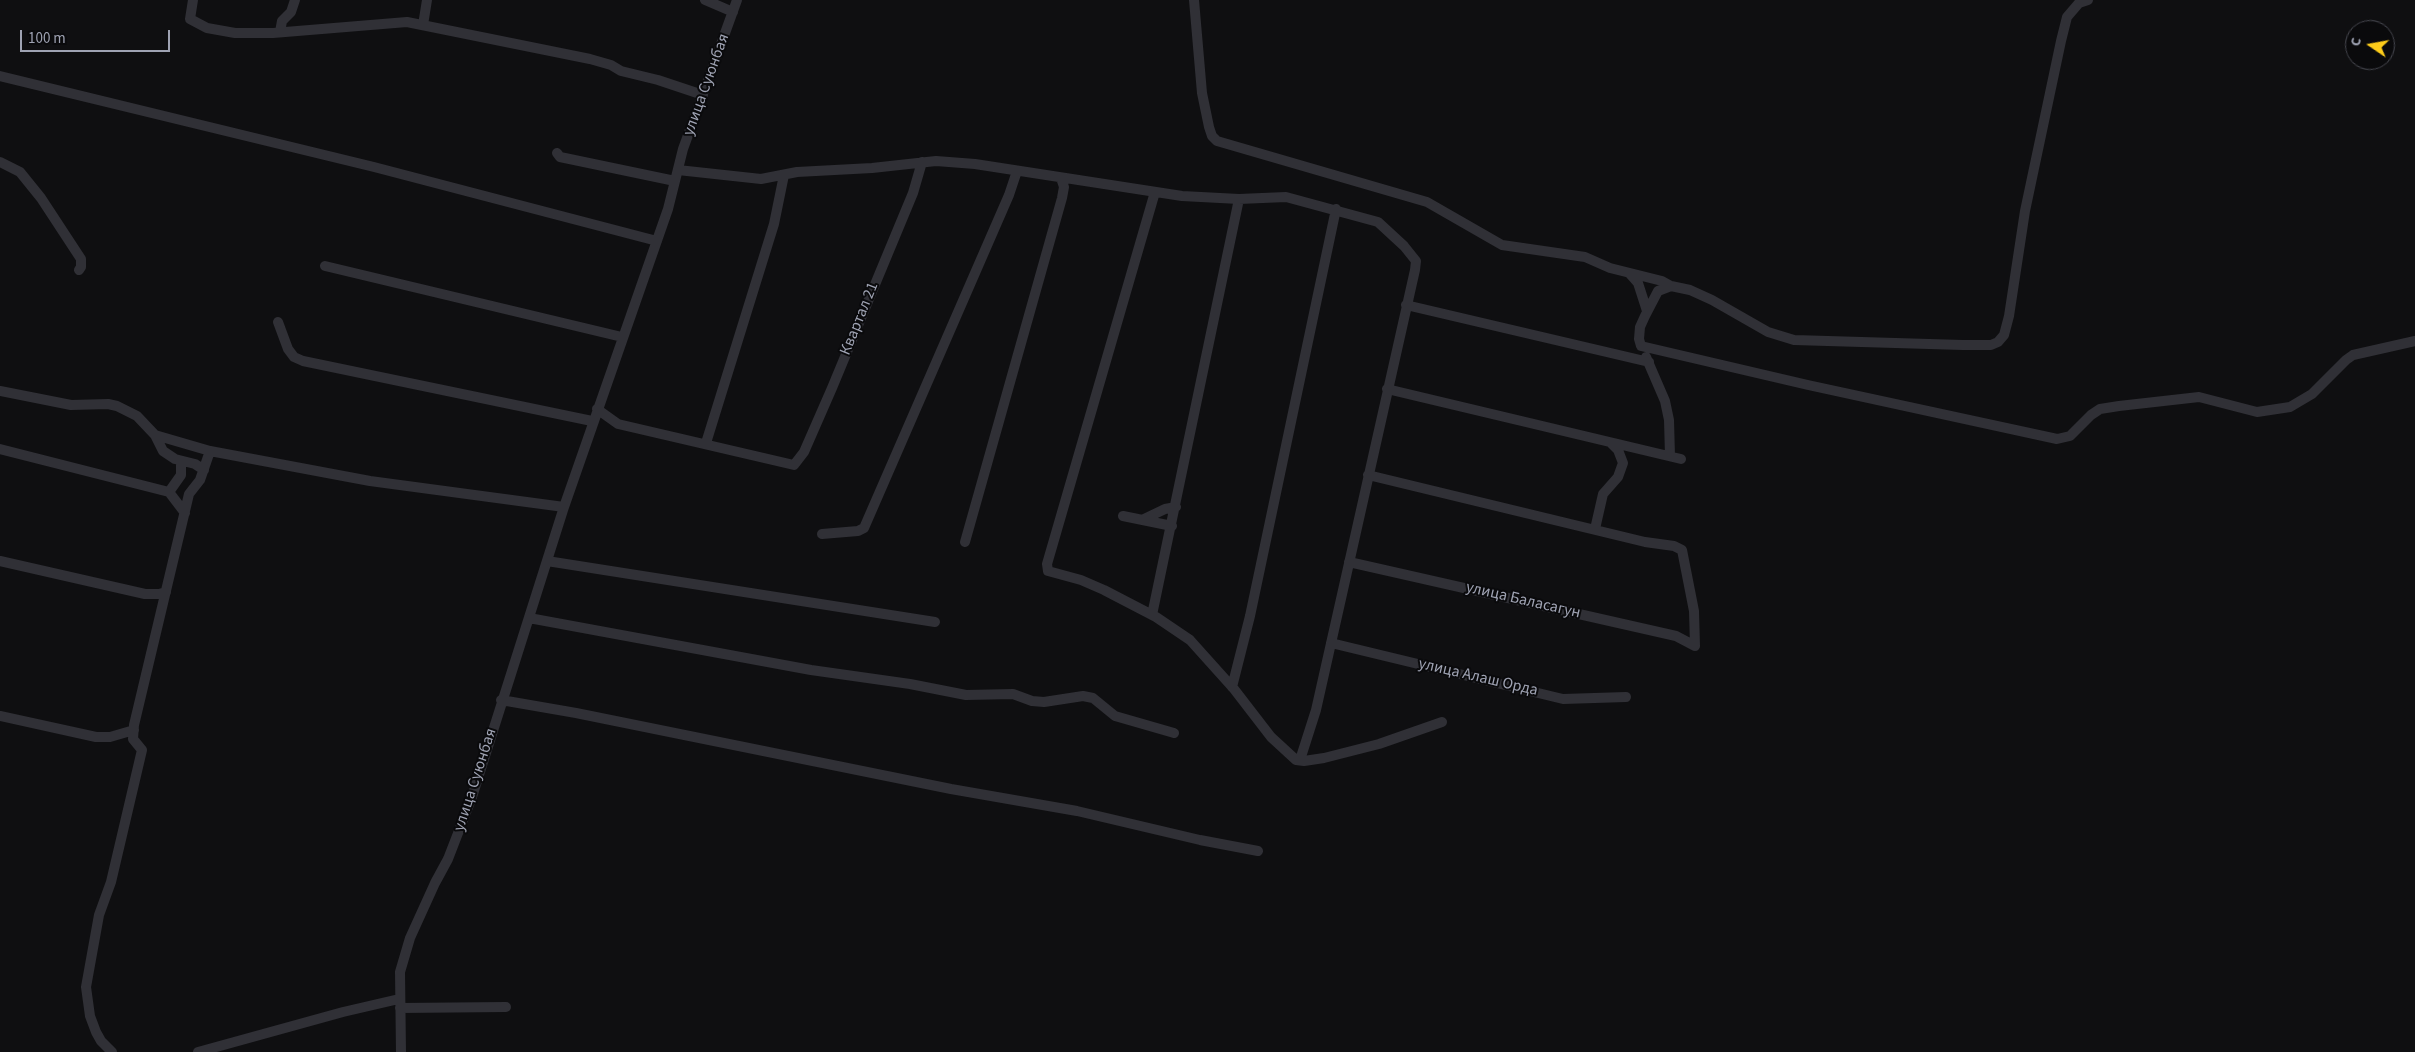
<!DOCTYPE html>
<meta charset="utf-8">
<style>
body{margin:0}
#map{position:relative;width:2415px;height:1052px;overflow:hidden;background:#0f0f11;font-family:"Source Sans 3",sans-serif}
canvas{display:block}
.north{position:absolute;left:2345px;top:20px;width:50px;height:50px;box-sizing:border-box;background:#0a0a0c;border:1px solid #46474f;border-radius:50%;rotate:282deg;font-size:14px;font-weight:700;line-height:20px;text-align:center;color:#9fa3b3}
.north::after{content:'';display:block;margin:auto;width:18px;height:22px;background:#fdcc1a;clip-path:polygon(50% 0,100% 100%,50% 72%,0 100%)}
.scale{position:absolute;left:20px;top:30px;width:150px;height:22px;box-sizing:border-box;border:2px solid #9fa3b3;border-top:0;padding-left:6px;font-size:15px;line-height:18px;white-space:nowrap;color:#9fa3b3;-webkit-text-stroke:4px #0a0a0c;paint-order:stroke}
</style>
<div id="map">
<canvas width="2415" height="1052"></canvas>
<div class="north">С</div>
<div class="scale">100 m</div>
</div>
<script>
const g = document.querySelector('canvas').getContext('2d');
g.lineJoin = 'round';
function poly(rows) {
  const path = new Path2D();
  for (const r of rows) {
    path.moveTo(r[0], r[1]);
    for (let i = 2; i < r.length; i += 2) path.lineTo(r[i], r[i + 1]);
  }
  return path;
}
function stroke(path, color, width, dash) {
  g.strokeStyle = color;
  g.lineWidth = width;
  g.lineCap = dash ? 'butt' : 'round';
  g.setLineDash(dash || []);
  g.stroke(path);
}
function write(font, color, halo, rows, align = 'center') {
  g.font = font + ' "Source Sans 3",sans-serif';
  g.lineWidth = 4;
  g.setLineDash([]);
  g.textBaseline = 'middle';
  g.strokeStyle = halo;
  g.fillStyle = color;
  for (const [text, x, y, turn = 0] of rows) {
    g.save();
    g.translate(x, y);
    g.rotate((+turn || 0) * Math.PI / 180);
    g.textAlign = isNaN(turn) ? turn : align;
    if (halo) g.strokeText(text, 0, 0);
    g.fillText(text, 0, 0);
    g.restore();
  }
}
stroke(poly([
 [193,0,190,19,207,28,235,33,273,33,407,22,590,59,611,65,621,71,658,80,703,95],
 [705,0,733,12],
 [1194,0,1202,93,1209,127,1212,136,1217,141,1427,202,1502,245,1585,257,1610,268,1662,281,1671,286],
 [2088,0,2079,3,2067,17,2061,41,2025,211,2009,316,2004,335,1998,342,1991,345,1963,345,1794,340,1768,332,1712,300,1690,290,1671,286,1658,291,1645,316,1640,327,1639,339,1641,346,1808,385,2057,439,2070,436,2091,415,2100,409,2119,406,2199,397,2257,412,2290,407,2312,394,2346,360,2353,355,2415,341],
 [423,25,427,0],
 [280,32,282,21,291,12,295,0],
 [0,76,374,167,657,241],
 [557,153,560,157,675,181],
 [0,162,20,172,41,198,81,259,81,267,79,270],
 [678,170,761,179,797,172,872,168,936,161,975,164,1182,196,1239,199,1286,197,1378,222,1404,246,1416,261,1415,270,1316,710,1300,760],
 [1155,192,1047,564,1048,571,1081,580,1104,590,1156,617,1190,640,1234,689,1271,737,1296,760,1304,761,1324,758,1379,744,1442,722],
 [325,266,622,337],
 [1630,274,1638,283,1647,311],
 [1406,305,1649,362],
 [278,322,288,349,294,357,303,361,592,421],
 [1646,357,1665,401,1669,420,1670,456],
 [1387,389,1681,459],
 [0,391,71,405,108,404,117,406,137,416,155,435,210,451,370,481,564,507],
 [597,409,618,424,794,465,804,452,832,388,913,193,922,162],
 [155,435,163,451,175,459,195,464,204,470],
 [706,443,774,224,784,175],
 [0,449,169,492,185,513],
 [1368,475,1645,542,1674,546,1682,550,1694,611,1695,646],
 [169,492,181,475,181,461],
 [1123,516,1172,526],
 [1142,520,1165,509,1176,507],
 [1595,529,1603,494,1618,477,1623,463,1618,450,1611,443],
 [822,534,858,531,864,528,1009,195,1017,171],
 [965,542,1062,198,1064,187,1061,178],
 [0,561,145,594,159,594,166,592],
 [547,561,935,622],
 [1349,562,1676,636,1695,646],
 [1152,615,1239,199],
 [529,618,811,670,910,684,966,695,1013,694,1032,701,1044,702,1083,696,1093,698,1115,716,1174,733],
 [1331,643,1563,699,1626,697],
 [1232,687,1250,616,1336,209],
 [501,700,576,713,951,789,1077,811,1200,840,1258,851],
 [0,716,96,737,110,737,134,730],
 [400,1008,506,1007],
 [112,1052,101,1041,96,1032,90,1016,86,987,99,915,111,882,142,750,133,739,134,725,189,494,200,480,210,451],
 [198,1052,343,1012,399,999],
 [401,1052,400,972,410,938,435,883,448,859,472,797,564,507,668,209,683,149,737,0]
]), '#303036', 10);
write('16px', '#9fa3b3', '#0a0a0c', [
 ["улица Суюнбая",707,85,-70],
 ["Квартал 21",860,319,-68],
 ["улица Баласагун",1523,601,13],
 ["улица Алаш Орда",1478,678,13],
 ["улица Суюнбая",476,780,-72]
]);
</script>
